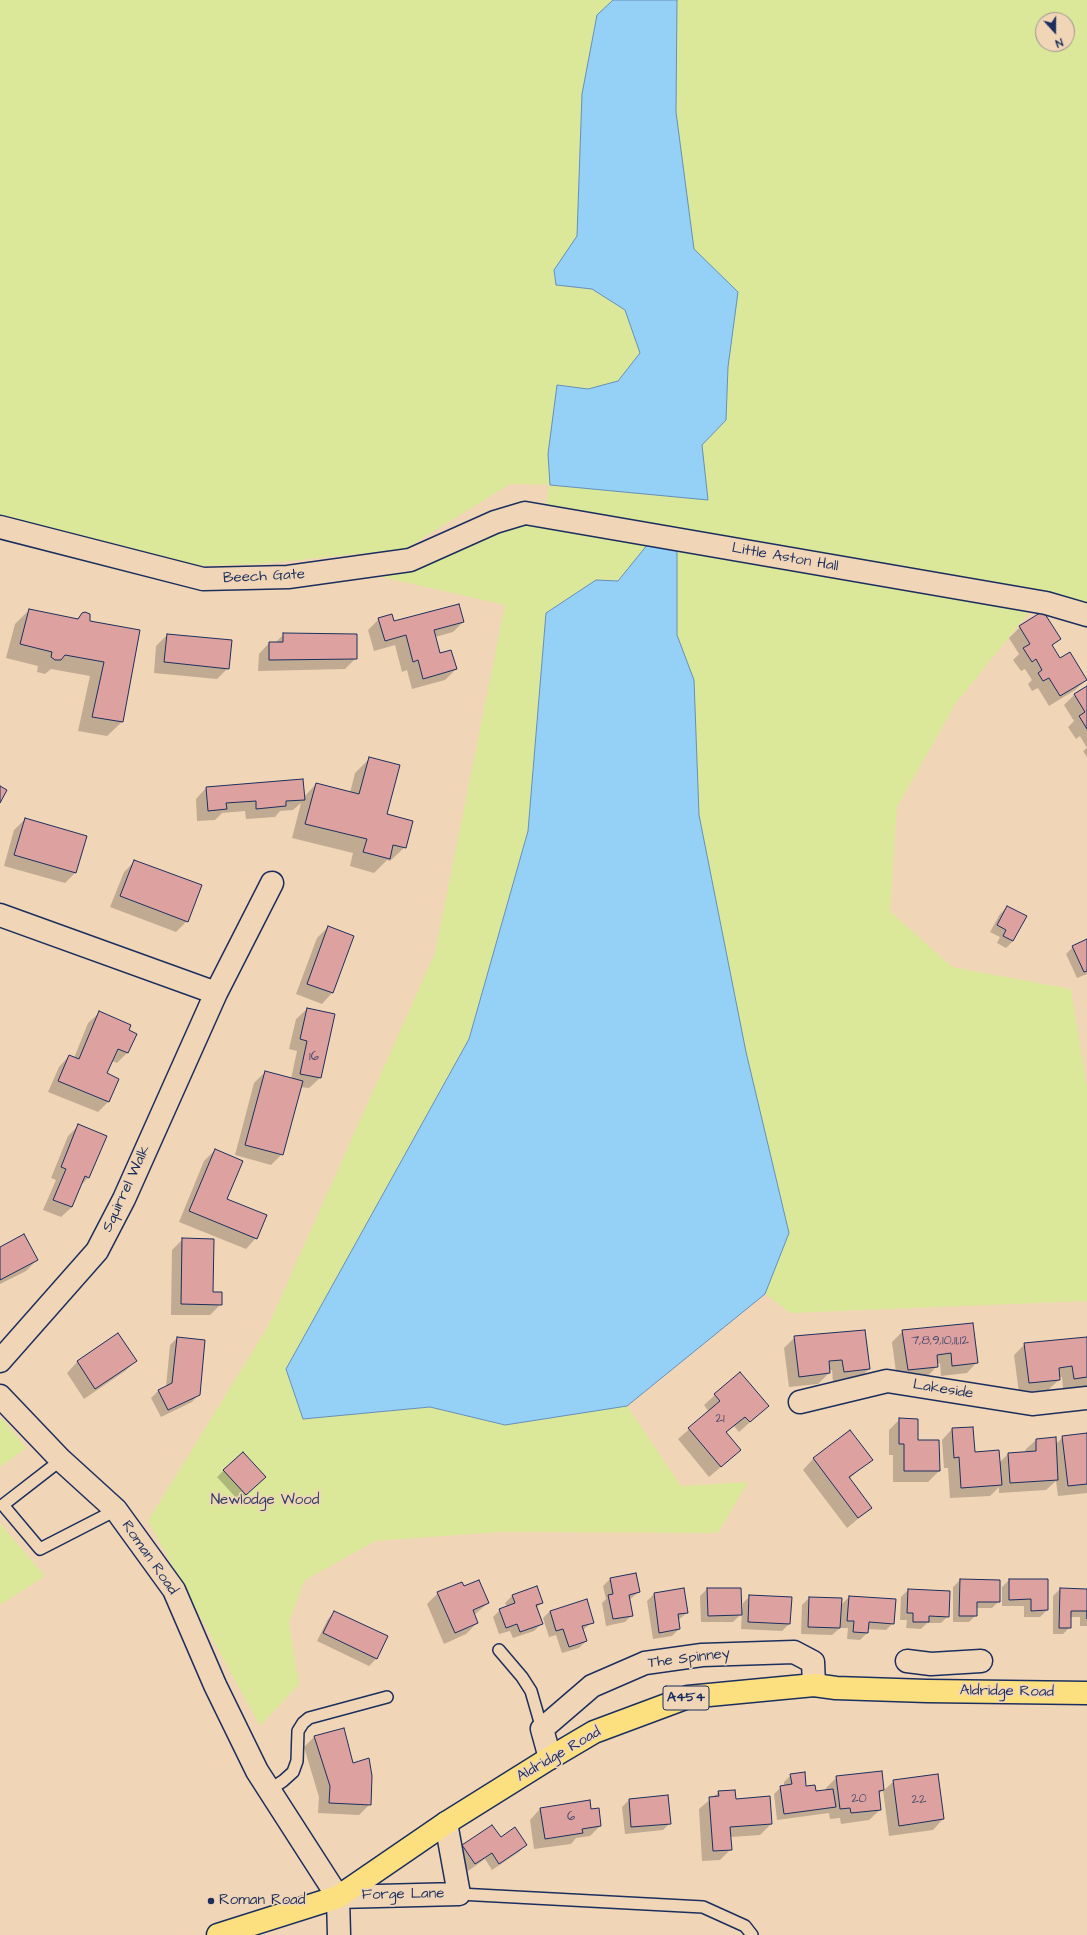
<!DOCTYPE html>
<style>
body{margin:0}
#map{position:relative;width:1087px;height:1935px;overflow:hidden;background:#f1d5b7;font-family:"Architects Daughter",sans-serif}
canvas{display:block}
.north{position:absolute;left:1035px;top:12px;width:40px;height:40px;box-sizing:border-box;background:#f1d5b7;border:1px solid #9b9393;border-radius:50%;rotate:159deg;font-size:11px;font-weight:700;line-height:16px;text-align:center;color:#1b2f5e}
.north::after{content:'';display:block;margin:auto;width:14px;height:18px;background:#1b2f5e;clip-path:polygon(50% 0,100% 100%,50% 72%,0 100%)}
</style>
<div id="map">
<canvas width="1087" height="1935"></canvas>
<div class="north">N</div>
</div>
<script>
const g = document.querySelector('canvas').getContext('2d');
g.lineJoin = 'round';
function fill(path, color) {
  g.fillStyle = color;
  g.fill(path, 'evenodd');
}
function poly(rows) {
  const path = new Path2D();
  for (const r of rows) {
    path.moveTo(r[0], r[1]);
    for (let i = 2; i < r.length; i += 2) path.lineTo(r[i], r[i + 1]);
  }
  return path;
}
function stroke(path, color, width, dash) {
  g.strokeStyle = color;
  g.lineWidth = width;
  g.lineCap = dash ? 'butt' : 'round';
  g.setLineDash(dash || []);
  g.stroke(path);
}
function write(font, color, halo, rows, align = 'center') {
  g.font = font + ' "Architects Daughter",sans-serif';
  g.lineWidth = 3.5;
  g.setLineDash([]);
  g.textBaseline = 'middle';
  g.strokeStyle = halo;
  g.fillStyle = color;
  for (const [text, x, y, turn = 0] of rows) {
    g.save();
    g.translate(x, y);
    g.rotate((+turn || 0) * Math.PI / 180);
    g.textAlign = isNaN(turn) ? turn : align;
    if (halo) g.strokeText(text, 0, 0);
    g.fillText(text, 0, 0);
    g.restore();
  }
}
fill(poly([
 [0,0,613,0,597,15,582,94,577,236,554,271,556,285,592,289,625,310,640,353,618,381,588,389,557,385,708,499,702,445,726,420,728,367,738,293,694,249,676,112,677,0,1087,0,1087,607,546,506,549,485,510,484,405,549,260,564,195,566,0,515],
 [1043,20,1067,20,1067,44,1043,44],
 [524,521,652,539,618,581,596,580,546,613,528,831,469,1039,286,1369,303,1419,430,1407,505,1425,627,1406,681,1486,748,1482,718,1533,499,1532,375,1541,304,1581,289,1622,299,1684,260,1726,148,1521,267,1328,435,953,505,605,382,577],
 [677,541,1034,606,956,703,897,807,890,911,952,967,1071,989,1087,1088,1087,1301,790,1313,765,1294,789,1233,746,1052,699,815,694,680,677,635],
 [2,1418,26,1448,0,1467,0,1419],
 [0,1523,45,1576,0,1605]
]), '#dbe799');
const water = poly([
 [613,0,677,0,676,112,694,249,738,292,728,367,726,420,702,445,708,500,550,485,548,454,557,385,588,389,618,381,640,353,625,310,592,289,556,285,554,270,577,236,582,94,597,15,613,0],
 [652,539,677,541,677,635,694,680,699,815,746,1052,789,1233,765,1294,627,1406,505,1425,430,1407,303,1419,286,1369,469,1039,528,831,546,613,596,580,618,581,652,539]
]);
fill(water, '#95d0f6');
stroke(water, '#6490b9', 1);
fill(poly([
 [29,610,76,620,82,614,89,621,139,630,122,722,107,736,78,731,90,676,51,669,45,674,37,672,38,666,6,658,15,624],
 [379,619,393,623,463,622,453,632,435,637,439,654,456,669,445,680,412,689,407,670,402,672,395,645,374,651,368,630],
 [1020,627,1059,639,1051,647,1060,660,1086,680,1075,690,1049,706,1038,688,1032,691,1028,684,1032,680,1025,669,1021,671,1013,660,1019,654,1009,638],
 [284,634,356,658,345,669,258,671,259,654,269,643,275,643],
 [167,635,228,668,217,679,154,673,156,646],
 [1087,687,1087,748,1080,736,1076,739,1068,727,1074,721,1064,705,1075,694],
 [1087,748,1087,757,1083,751],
 [369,759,386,815,405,847,390,861,387,860,374,873,350,866,353,853,292,838,301,803,293,810,280,811,275,817,246,819,245,811,222,813,215,820,197,821,196,799,206,788,304,797,316,784,350,793,355,773],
 [25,819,76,872,65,883,4,866,14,830],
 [135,861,187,921,176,932,110,907,124,872],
 [1007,907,1025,917,1013,941,1006,948,997,943,1000,937,990,932,1000,914],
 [328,927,353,937,332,993,322,1004,296,994,317,938],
 [1087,941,1087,974,1077,978,1066,954,1073,947],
 [307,1009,320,1078,309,1088,300,1087,282,1154,271,1165,235,1155,254,1083,265,1072,291,1079,297,1051,289,1049,296,1019],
 [99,1013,128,1031,128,1052,117,1063,112,1061,106,1074,108,1102,98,1112,48,1092,59,1067,69,1056,74,1058,88,1023],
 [79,1125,89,1177,81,1185,72,1207,61,1217,43,1210,56,1180,51,1178,68,1136],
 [215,1150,226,1199,256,1238,246,1249,179,1222,204,1161],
 [183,1239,212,1293,221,1304,210,1315,171,1315,172,1250],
 [0,1248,37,1260,26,1271,0,1284],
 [903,1331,977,1362,967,1373,941,1376,940,1363,937,1364,937,1366,927,1377,897,1380,892,1342],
 [118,1335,136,1361,125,1371,84,1399,67,1373,77,1362],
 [795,1337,869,1369,858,1380,833,1382,832,1370,829,1370,829,1373,818,1384,789,1387,784,1348],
 [177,1338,199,1394,192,1402,161,1417,151,1398,158,1391,166,1387,170,1345],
 [1087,1338,1087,1387,1063,1389,1062,1377,1059,1377,1059,1380,1048,1390,1019,1393,1014,1355,1025,1344],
 [715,1395,768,1406,739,1432,734,1426,726,1433,729,1460,709,1477,678,1439,709,1412,704,1405],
 [900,1419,917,1441,938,1441,939,1471,928,1482,893,1482,893,1455,889,1455,889,1430],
 [952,1429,974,1453,999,1463,1008,1454,1026,1453,1025,1450,1036,1440,1055,1445,1063,1437,1087,1434,1087,1493,1058,1496,1056,1481,1046,1490,999,1493,999,1487,990,1496,950,1498,948,1468,944,1468,942,1440],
 [850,1432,871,1459,849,1479,871,1508,847,1528,803,1470,813,1459],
 [224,1470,258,1484,239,1501,217,1477],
 [610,1579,639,1592,629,1600,632,1615,625,1622,606,1626,602,1603,606,1599,603,1586],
 [960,1580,999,1601,992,1608,976,1608,976,1615,969,1622,953,1622,953,1587],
 [1009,1580,1047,1580,1047,1610,1040,1617,1024,1617,1024,1606,1002,1606,1002,1587],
 [536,1587,542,1603,536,1608,541,1624,534,1631,513,1638,510,1631,499,1634,493,1617,500,1610,507,1607,505,1603,512,1596],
 [463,1588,488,1603,474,1615,477,1623,466,1634,444,1644,427,1604,438,1593],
 [707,1589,740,1612,742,1612,743,1603,750,1596,791,1598,789,1624,782,1631,741,1629,742,1613,733,1622,701,1622,700,1596],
 [1060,1589,1087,1590,1087,1626,1080,1626,1080,1617,1070,1617,1070,1627,1063,1634,1053,1634,1053,1596],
 [908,1590,949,1591,948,1616,941,1623,927,1623,921,1629,906,1628,907,1620,900,1620,901,1597],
 [654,1594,687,1613,678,1620,679,1629,672,1636,653,1639,647,1601],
 [849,1597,893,1623,886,1630,867,1629,867,1633,860,1640,847,1639,848,1628,840,1628,832,1635,801,1634,802,1605,809,1598,840,1606],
 [550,1611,592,1622,583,1630,586,1641,579,1648,562,1653,556,1635,549,1637,543,1618],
 [335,1612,386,1637,376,1659,369,1666,317,1641,328,1619],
 [315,1736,370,1804,359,1815,318,1813,319,1797,304,1747],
 [881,1772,883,1791,894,1781,943,1819,933,1830,889,1836,883,1790,878,1795,880,1810,869,1820,841,1824,840,1818,830,1819,829,1813,777,1820,774,1794,781,1787,784,1786,784,1782,791,1775,805,1787,815,1792,826,1791,826,1788,837,1777],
 [719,1792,735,1800,771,1824,760,1835,730,1837,731,1849,720,1860,702,1861,699,1809],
 [629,1800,670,1823,663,1830,625,1834,622,1807],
 [540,1809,590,1810,600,1826,590,1836,576,1838,571,1844,534,1849,530,1820],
 [500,1838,526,1845,519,1852,492,1870,485,1859,468,1871,456,1852,463,1845]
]), '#0003');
const building = poly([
 [459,604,464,622,434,630,440,653,451,650,457,669,423,679,418,660,413,662,406,635,385,641,378,618,392,614,394,621,459,604],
 [29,609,78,619,82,613,85,612,90,614,90,621,140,630,123,722,92,717,104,662,65,655,61,660,55,660,51,657,52,652,20,644,29,609],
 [1043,611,1061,639,1052,645,1060,658,1070,652,1087,680,1060,696,1049,678,1043,681,1038,673,1042,670,1036,659,1032,662,1023,648,1030,644,1019,626,1043,611],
 [283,633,357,634,357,659,269,660,269,642,283,642,283,633],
 [167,634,232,640,229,669,164,662,167,634],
 [1087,686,1087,729,1079,716,1085,712,1074,694,1087,686],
 [369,757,400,765,387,814,413,821,406,848,393,845,390,859,363,852,367,839,305,824,316,783,359,794,369,757],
 [303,779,305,800,286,801,286,806,256,809,256,801,226,803,227,809,208,811,206,787,303,779],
 [0,786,7,790,0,803,0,786],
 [25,818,87,836,76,873,14,855,25,818],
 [134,860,202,885,188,922,120,896,134,860],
 [1007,906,1027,916,1013,941,1003,936,1006,930,997,925,1007,906],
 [328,926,354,936,333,993,307,984,328,926],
 [1087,939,1087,971,1084,972,1072,946,1087,939],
 [307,1008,335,1014,321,1078,300,1074,307,1041,300,1039,307,1008],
 [99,1011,131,1025,129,1030,137,1034,128,1053,118,1049,107,1073,119,1079,109,1102,58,1081,69,1055,79,1059,99,1011],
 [265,1071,303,1081,283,1155,245,1145,265,1071],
 [78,1124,107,1136,89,1178,85,1176,72,1207,53,1200,66,1169,61,1167,78,1124],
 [215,1149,243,1161,227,1199,267,1215,257,1239,189,1211,215,1149],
 [24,1234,38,1260,0,1280,0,1247,24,1234],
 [182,1238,214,1239,213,1292,222,1292,222,1305,181,1304,182,1238],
 [973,1323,978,1363,952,1366,951,1353,937,1355,938,1367,908,1370,902,1330,973,1323],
 [865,1330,870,1369,844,1372,842,1360,829,1361,830,1373,799,1377,794,1336,865,1330],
 [118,1333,137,1361,95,1389,77,1361,118,1333],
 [177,1337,205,1340,200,1395,168,1410,158,1390,172,1383,177,1337],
 [1087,1337,1087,1377,1074,1379,1072,1366,1059,1368,1060,1380,1029,1383,1024,1343,1087,1337],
 [740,1372,769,1406,750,1422,745,1417,726,1432,741,1450,721,1467,688,1428,720,1401,714,1394,740,1372],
 [899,1418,918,1419,918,1440,939,1440,940,1471,904,1471,904,1444,899,1444,899,1418],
 [973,1427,975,1452,999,1450,1002,1485,961,1488,959,1457,954,1458,952,1428,973,1427],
 [850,1430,873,1460,849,1477,872,1508,858,1518,813,1458,850,1430],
 [1087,1433,1087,1484,1068,1486,1062,1436,1087,1433],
 [1056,1437,1058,1480,1010,1483,1008,1453,1036,1451,1036,1439,1056,1437],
 [243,1452,266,1477,246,1495,223,1470,243,1452],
 [636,1573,640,1592,629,1595,633,1616,613,1619,608,1595,613,1594,610,1578,636,1573],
 [960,1579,1000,1580,1000,1602,977,1602,977,1616,959,1616,960,1579],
 [1009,1579,1048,1579,1048,1610,1031,1611,1031,1599,1009,1600,1009,1579],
 [479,1580,489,1603,473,1610,478,1623,455,1633,437,1592,462,1582,464,1586,479,1580],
 [537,1586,543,1603,536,1605,543,1624,520,1632,517,1624,506,1628,499,1609,515,1603,512,1595,537,1586],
 [684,1588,688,1613,678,1614,680,1629,659,1633,654,1593,684,1588],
 [707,1588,741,1588,742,1615,708,1616,707,1588],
 [1060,1588,1087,1589,1087,1619,1087,1611,1071,1611,1071,1628,1059,1628,1060,1588],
 [908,1589,950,1591,949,1617,929,1616,929,1622,913,1622,913,1613,907,1613,908,1589],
 [749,1595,792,1597,790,1624,748,1622,749,1595],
 [849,1596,896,1599,894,1624,869,1622,868,1633,853,1632,854,1621,847,1621,849,1596],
 [809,1597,842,1598,840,1628,808,1627,809,1597],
 [587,1599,594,1623,582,1626,587,1641,569,1647,563,1629,556,1631,550,1611,587,1599],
 [334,1611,388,1636,377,1659,323,1633,334,1611],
 [344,1728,353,1763,369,1758,372,1776,371,1805,329,1803,330,1786,314,1736,344,1728],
 [882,1771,884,1790,879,1791,881,1810,851,1813,850,1808,840,1809,836,1776,882,1771],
 [805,1772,806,1786,815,1785,816,1791,833,1789,836,1807,784,1814,780,1786,792,1784,790,1774,805,1772],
 [938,1774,944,1819,899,1826,893,1780,938,1774],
 [735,1790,736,1799,770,1796,772,1824,730,1827,732,1850,713,1851,709,1797,719,1796,718,1791,735,1790],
 [668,1795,671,1824,631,1827,629,1799,668,1795],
 [590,1800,591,1809,599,1808,601,1826,582,1829,583,1833,545,1839,540,1808,590,1800],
 [492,1825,501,1837,515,1827,527,1845,499,1864,492,1853,475,1864,462,1845,492,1825]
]);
fill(building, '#dda2a0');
stroke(building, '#1b2f5e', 1);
const lane = poly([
 [61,1460,3,1505,40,1549,116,1510],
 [499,1650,522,1677,531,1691,542,1729],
 [269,1790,283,1781,293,1772,297,1761,298,1731,303,1723,309,1718,387,1697],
 [459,1894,703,1907,745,1926,752,1935]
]);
const street = poly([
 [0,527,203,579,288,577,410,560,495,522,525,513,1046,603,1087,615],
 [0,915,216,993],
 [0,1361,97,1251,124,1199,216,993,272,883],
 [0,1396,61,1460,116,1510,174,1590,215,1685,257,1771,338,1897],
 [800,1402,887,1381,1032,1404,1087,1398],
 [907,1661,931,1664,981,1661],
 [550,1758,542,1729,592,1686,645,1663,702,1655,794,1652,813,1662,814,1685],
 [338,1897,459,1894,446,1823],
 [338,1897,339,1935]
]);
const primary = poly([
 [218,1935,338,1897,446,1823,550,1758,594,1732,688,1697,814,1685,836,1688,927,1691,1087,1693]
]);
stroke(lane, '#1b2f5e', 14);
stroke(street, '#1b2f5e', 25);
stroke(primary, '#1b2f5e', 25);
stroke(lane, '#f1d5b7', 11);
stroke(street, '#f1d5b7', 22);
stroke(primary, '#fce080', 22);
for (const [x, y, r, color] of [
 [211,1901,4,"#1b2f5e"]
]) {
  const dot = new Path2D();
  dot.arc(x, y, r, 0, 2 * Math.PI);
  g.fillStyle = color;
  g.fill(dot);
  stroke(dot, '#f1d5b7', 1.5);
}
write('13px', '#4c4c6e', null, [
 ["16",314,1057],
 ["7,8,9,10,11,12",940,1341],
 ["21",720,1419],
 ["20",859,1799],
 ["22",919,1800],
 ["6",571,1817]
]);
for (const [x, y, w] of [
 [686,1698,46]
]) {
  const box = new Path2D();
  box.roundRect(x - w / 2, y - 12, w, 24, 3);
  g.fillStyle = '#f1d5b7';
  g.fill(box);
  stroke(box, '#1b2f5e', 1);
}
write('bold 14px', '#1b2f5e', null, [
 ["A454",686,1698]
]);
write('15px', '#1b2f5e', '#f1d5b7', [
 ["Little Aston Hall",785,558,10],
 ["Beech Gate",264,577,-3],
 ["Squirrel Walk",127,1189,-65],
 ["Lakeside",943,1390,9],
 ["Roman Road",149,1558,55],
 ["The Spinney",689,1659,-7],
 ["Aldridge Road",1007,1692,1],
 ["Aldridge Road",559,1755,-30],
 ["Forge Lane",403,1895,-1]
]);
write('15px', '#2e4164', '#f1d5b7', [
 ["Newlodge Wood",265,1501]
]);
write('15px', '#1b2f5e', '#f1d5b7', [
 ["Roman Road",219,1901]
], 'left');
</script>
